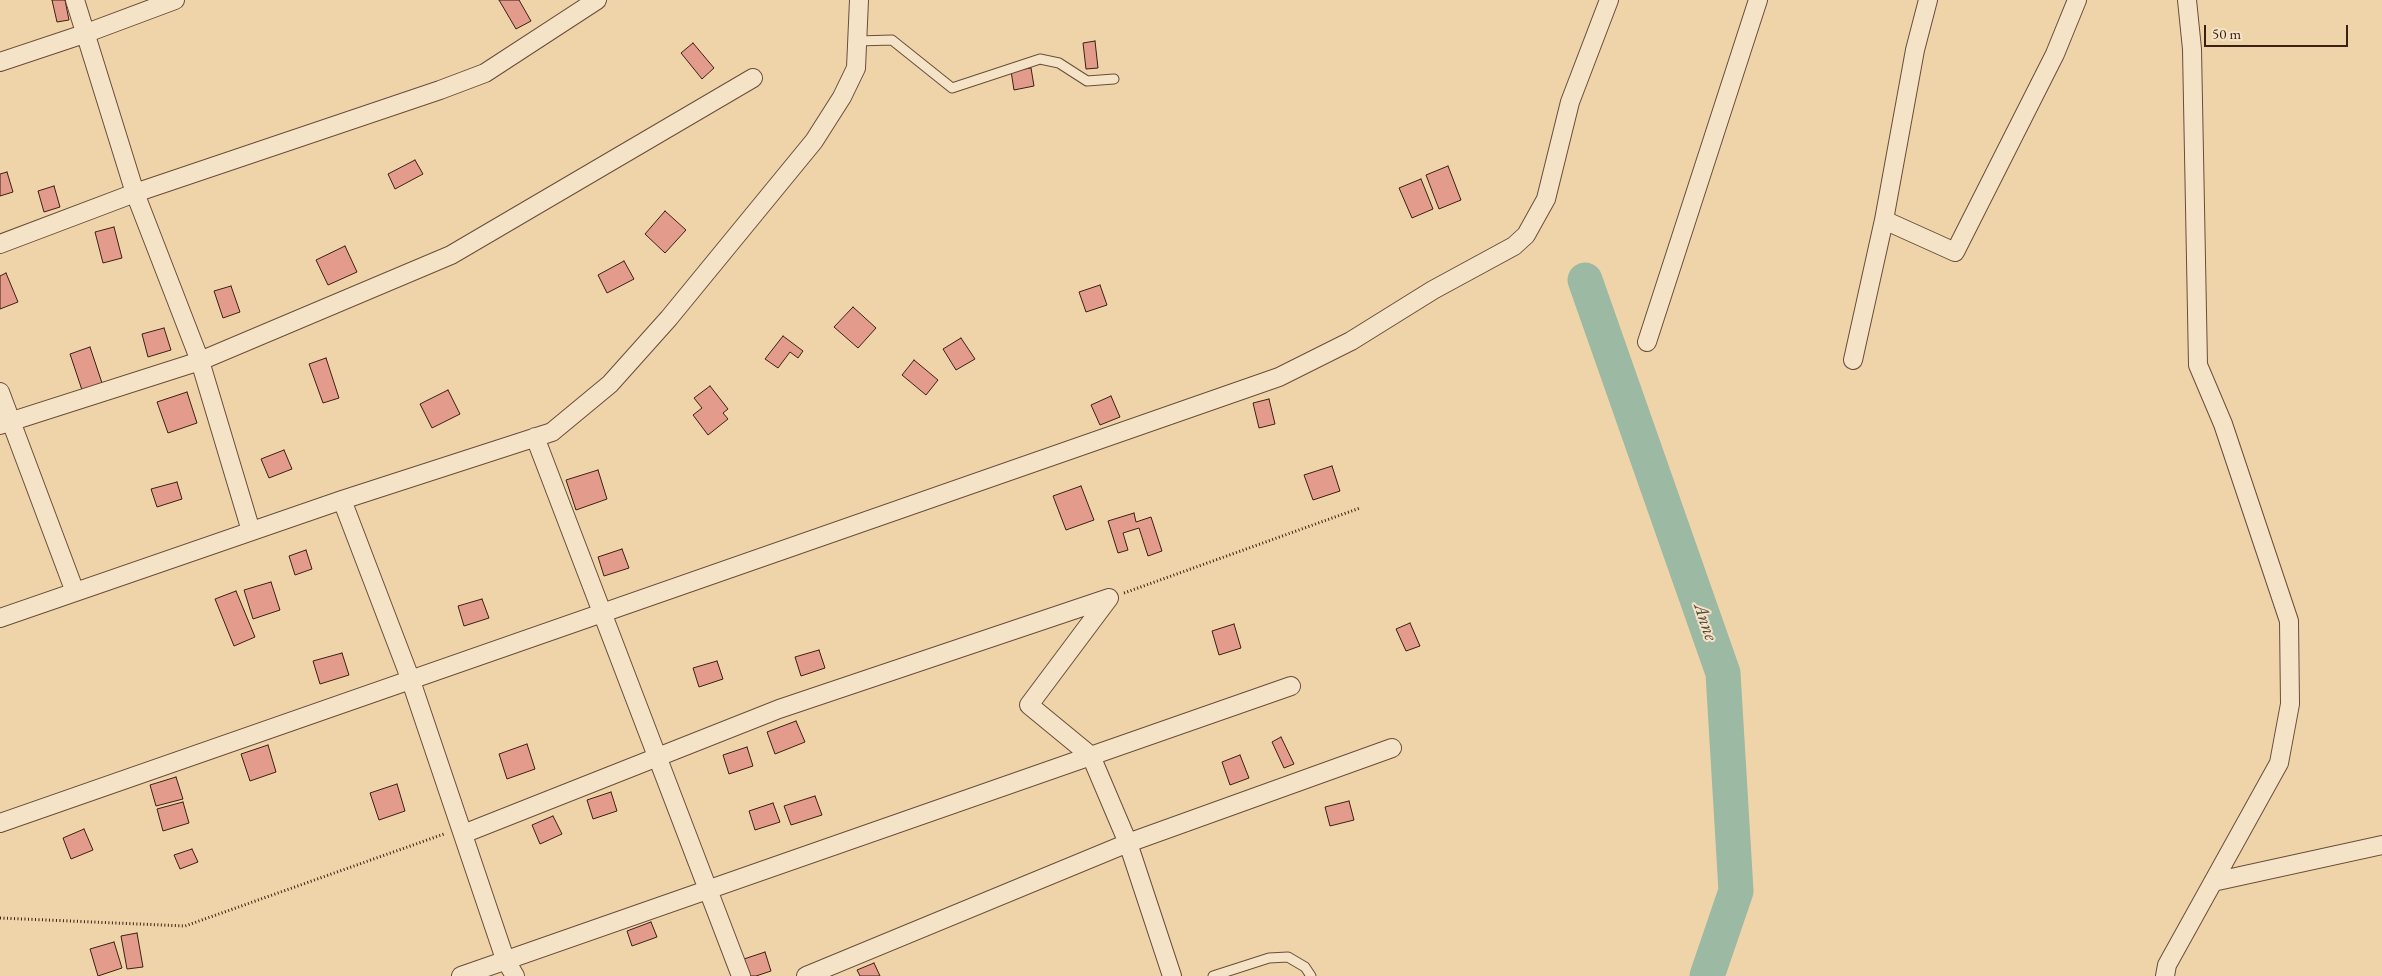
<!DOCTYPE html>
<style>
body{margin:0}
#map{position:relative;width:2382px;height:976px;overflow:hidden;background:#f0d4a9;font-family:"EB Garamond",serif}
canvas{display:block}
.scale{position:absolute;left:2204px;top:25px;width:144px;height:22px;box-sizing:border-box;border:2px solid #3a2015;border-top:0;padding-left:6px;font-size:15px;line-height:18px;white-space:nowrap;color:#3a2015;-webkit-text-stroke:4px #f5e3c7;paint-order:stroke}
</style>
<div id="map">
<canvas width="2382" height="976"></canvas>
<div class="scale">50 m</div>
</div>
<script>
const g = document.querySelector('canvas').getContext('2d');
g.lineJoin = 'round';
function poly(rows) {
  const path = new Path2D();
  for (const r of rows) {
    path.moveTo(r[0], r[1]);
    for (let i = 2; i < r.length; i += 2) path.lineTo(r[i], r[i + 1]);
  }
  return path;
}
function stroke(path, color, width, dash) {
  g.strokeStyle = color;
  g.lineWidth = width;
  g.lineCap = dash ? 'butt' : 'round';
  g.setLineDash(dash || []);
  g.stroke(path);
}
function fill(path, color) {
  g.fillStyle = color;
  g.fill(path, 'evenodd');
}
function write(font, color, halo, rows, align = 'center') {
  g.font = font + ' "EB Garamond",serif';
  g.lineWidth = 4;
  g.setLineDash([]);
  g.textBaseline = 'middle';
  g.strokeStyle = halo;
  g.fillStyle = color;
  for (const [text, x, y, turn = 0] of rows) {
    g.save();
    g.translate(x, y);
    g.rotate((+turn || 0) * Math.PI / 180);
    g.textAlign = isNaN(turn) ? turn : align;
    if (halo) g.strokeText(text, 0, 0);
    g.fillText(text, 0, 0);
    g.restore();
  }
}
stroke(poly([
 [1585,280,1723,673,1736,891,1707,976]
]), '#9bb9a3', 35);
const building = poly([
 [52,0,65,0,69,20,57,22,52,0],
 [499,0,519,0,531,21,516,29,499,0],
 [1095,41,1098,68,1086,69,1083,43,1095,41],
 [693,43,714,68,702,79,681,53,693,43],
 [1031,68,1034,86,1014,90,1011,71,1031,68],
 [415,160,423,174,395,189,388,174,415,160],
 [1448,166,1461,200,1439,209,1426,175,1448,166],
 [7,172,13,192,0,196,0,174,7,172],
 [1421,179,1433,209,1412,218,1399,188,1421,179],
 [54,186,60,207,44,212,38,191,54,186],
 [665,211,686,230,665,253,645,234,665,211],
 [114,227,122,258,103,263,95,232,114,227],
 [345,246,357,272,328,285,316,260,345,246],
 [624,261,634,279,607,293,598,275,624,261],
 [6,273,18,302,0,309,0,276,6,273],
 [1100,285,1107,305,1086,312,1079,292,1100,285],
 [231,286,240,312,223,318,214,291,231,286],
 [853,307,876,328,858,348,834,327,853,307],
 [164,328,171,350,148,357,142,334,164,328],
 [783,336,803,351,798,358,790,352,778,368,765,359,783,336],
 [961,338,975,359,956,370,943,349,961,338],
 [90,347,102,383,82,390,70,354,90,347],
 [326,358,339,398,323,403,309,364,326,358],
 [914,360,938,380,926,395,902,375,914,360],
 [710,386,728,409,723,413,728,419,708,435,693,415,702,408,694,398,710,386],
 [448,390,460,414,432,428,420,404,448,390],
 [187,392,197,423,168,433,157,402,187,392],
 [1111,396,1120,417,1100,425,1091,405,1111,396],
 [1269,399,1275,424,1259,428,1253,403,1269,399],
 [284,450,292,469,269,478,261,459,284,450],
 [1332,466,1340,491,1313,500,1304,475,1332,466],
 [598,470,607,499,576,510,566,480,598,470],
 [177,482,182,499,157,507,151,489,177,482],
 [1081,486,1094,520,1066,530,1053,496,1081,486],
 [1134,513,1136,522,1151,517,1162,551,1148,556,1139,528,1123,533,1128,550,1118,553,1108,521,1134,513],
 [622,549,629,568,604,576,598,557,622,549],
 [306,550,312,569,295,575,289,556,306,550],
 [271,582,280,610,253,619,244,590,271,582],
 [236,591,255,637,234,646,215,599,236,591],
 [482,599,489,618,464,626,458,606,482,599],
 [1410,623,1420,646,1406,651,1396,629,1410,623],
 [1234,624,1241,648,1219,655,1212,631,1234,624],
 [819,650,825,668,801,676,795,657,819,650],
 [342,653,349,675,320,684,313,661,342,653],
 [717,661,723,679,699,687,693,668,717,661],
 [796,721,805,742,775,754,767,732,796,721],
 [1281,737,1294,764,1284,768,1272,742,1281,737],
 [527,744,535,769,507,779,499,754,527,744],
 [268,745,276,772,250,781,241,754,268,745],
 [747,747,753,766,729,774,723,755,747,747],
 [1240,755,1249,778,1230,785,1222,762,1240,755],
 [176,777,183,799,156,806,150,785,176,777],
 [397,784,405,811,379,820,370,793,397,784],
 [611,792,617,811,593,819,587,800,611,792],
 [815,796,822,815,791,825,784,806,815,796],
 [1349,801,1354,820,1330,826,1325,807,1349,801],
 [183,802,189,823,163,831,157,809,183,802],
 [773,803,780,822,755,830,749,811,773,803],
 [553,816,562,834,540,844,532,825,553,816],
 [84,829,93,850,71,859,63,838,84,829],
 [192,849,198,862,180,869,174,855,192,849],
 [651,922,657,937,632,946,627,931,651,922],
 [137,933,143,967,127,969,121,936,137,933],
 [114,942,122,968,98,976,90,949,114,942],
 [765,952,771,971,756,976,746,976,741,960,765,952],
 [874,963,880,976,860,976,857,970,874,963]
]);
fill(building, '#e39b8c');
stroke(building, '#3a2015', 1);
const service = poly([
 [858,41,892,40,952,88,1040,59,1059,63,1087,81,1114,79],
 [1213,976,1269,958,1288,957,1305,967,1311,976]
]);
const minor = poly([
 [75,0,135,193,200,361,251,531],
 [0,62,84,34,175,0],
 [1884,220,1955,252,2055,54,2077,0],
 [0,244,135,193,440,90,485,73,597,0],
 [1647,342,1758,0],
 [1853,360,1884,220,1915,50,1928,0],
 [0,392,75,592],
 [0,425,200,361,451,255,753,78],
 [535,437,741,976],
 [342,500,410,678,505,959,515,976],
 [1109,598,1029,705,1091,756,1128,843,1172,976],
 [0,618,342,500,552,432,610,384,669,318,814,141,842,97,856,68,859,0],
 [0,823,1279,377,1351,341,1433,290,1514,246,1526,235,1546,199,1570,102,1609,0],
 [463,834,779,709,1109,598],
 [2213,882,2382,845],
 [461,976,1291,686],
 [806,976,1128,843,1392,748],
 [2165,976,2167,965,2279,763,2290,704,2289,621,2223,424,2198,365,2192,49,2187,0]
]);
stroke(service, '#684d3a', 11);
stroke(minor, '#684d3a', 20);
stroke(poly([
 [1124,593,1360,508],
 [0,918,185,926,444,834]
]), '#3a2015', 3, [1, 2.5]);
stroke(service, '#f5e3c7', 9);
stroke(minor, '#f5e3c7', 18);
write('italic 19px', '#524638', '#f5e3c7', [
 ["Anne",1705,622,71]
]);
</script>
